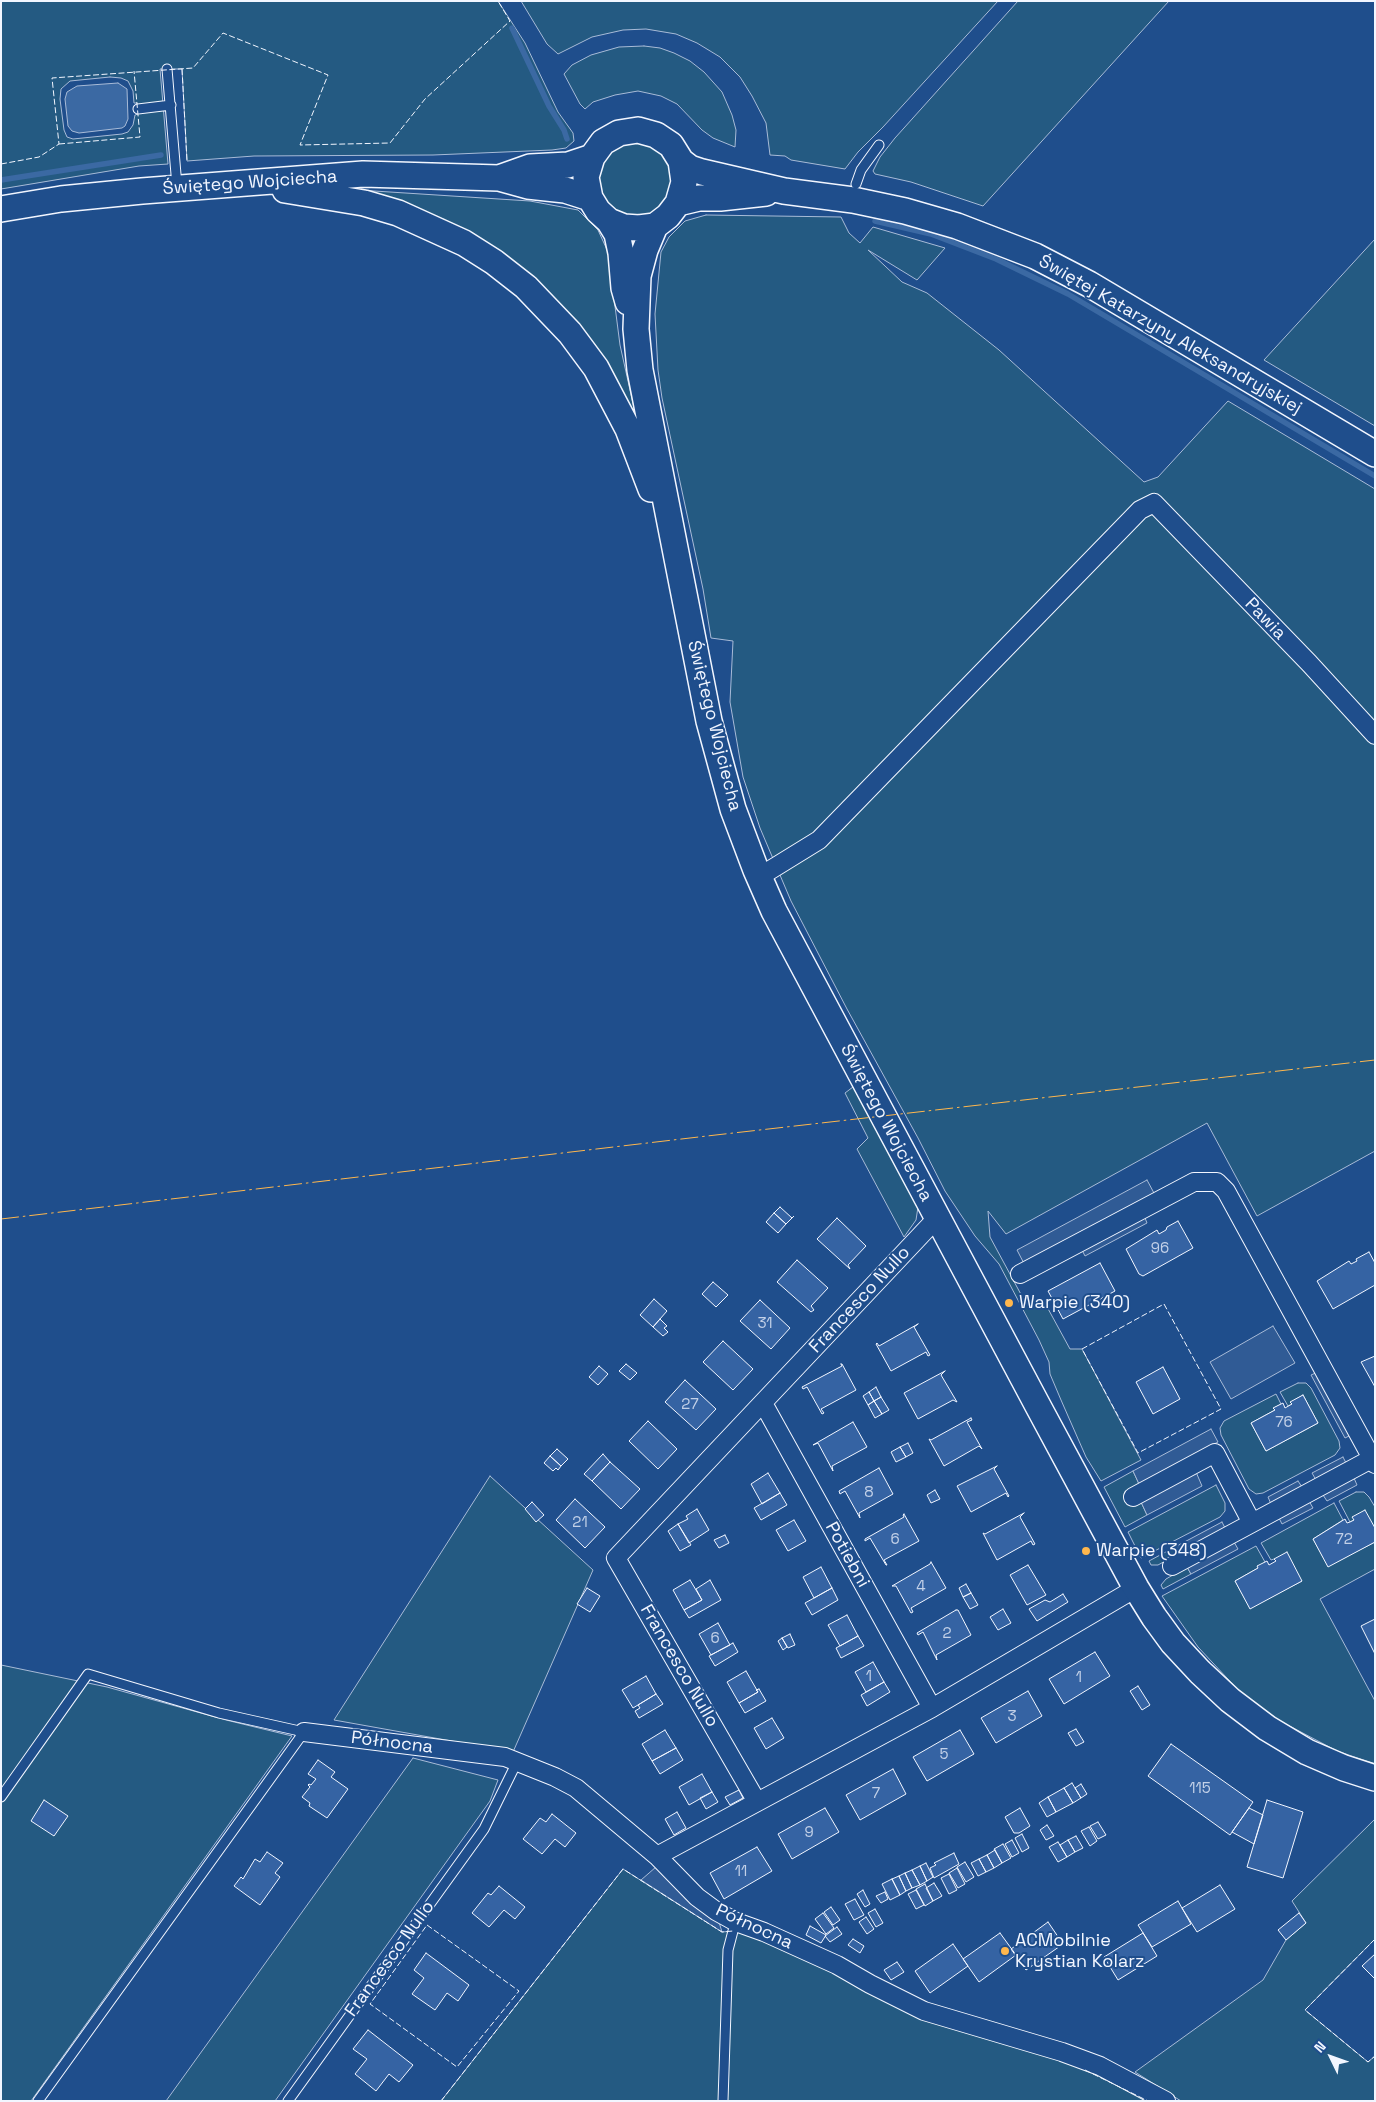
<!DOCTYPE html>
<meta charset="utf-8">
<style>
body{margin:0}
#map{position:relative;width:1376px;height:2102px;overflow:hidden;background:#1f4e8c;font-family:"Space Grotesk",sans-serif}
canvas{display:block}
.frame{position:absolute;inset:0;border:2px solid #f2f6ff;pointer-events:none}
.north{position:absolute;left:1306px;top:2032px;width:50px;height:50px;-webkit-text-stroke:4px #1f4e8c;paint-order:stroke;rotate:312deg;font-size:14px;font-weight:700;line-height:20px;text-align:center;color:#f2f6ff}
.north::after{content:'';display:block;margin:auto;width:18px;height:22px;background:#f2f6ff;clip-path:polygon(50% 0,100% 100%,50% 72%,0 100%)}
</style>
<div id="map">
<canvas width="1376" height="2102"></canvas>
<div class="frame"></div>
<div class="north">N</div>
</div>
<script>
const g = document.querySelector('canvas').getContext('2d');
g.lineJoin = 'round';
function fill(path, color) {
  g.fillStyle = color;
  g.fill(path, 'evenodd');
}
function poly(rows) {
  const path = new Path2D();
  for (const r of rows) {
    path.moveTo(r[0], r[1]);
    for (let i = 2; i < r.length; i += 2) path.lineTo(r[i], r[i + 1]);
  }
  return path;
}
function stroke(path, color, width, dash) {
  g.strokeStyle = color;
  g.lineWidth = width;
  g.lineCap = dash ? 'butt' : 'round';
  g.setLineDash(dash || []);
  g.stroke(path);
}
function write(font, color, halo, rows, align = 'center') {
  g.font = font + ' "Space Grotesk",sans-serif';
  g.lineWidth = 4;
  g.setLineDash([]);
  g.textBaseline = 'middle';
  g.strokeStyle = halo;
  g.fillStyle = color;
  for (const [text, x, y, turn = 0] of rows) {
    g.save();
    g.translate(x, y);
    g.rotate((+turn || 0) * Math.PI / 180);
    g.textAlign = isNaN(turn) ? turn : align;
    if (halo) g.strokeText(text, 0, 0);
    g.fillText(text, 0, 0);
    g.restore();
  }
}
const green = poly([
 [1,1,498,1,525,43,558,112,573,133,574,141,566,148,552,150,433,155,254,156,187,161,182,69,160,69,168,164,139,166,1,189,1,1],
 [110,77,121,78,128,81,133,91,134,103,137,103,138,114,135,115,133,125,128,132,122,134,73,139,67,137,64,130,60,99,61,89,70,81,110,77],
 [521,1,998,1,883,127,858,152,845,169,791,160,785,156,770,155,766,123,752,96,740,77,720,57,697,43,676,34,646,29,623,30,592,37,558,54,547,44,521,1],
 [1018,1,1169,1,983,206,911,182,875,174,873,171,880,157,895,138,1018,1],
 [644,46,660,48,674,53,690,61,704,72,722,92,732,115,736,130,735,147,713,138,702,130,677,104,661,96,638,91,615,95,593,102,585,109,580,104,564,74,572,65,591,55,619,47,644,46],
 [629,136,671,151,679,195,645,224,604,212,592,174,596,161,629,136],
 [343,189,530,201,578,210,598,230,608,252,620,345,636,417,486,244,443,219,395,202,343,189],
 [706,215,841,217,849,233,860,243,873,227,945,248,917,280,868,250,902,282,927,293,999,350,1144,482,1158,477,1228,401,1375,489,1375,1151,1257,1216,1207,1123,1006,1234,988,1211,990,1237,1024,1300,1046,1305,1070,1349,1082,1349,1141,1460,1101,1481,1086,1457,1061,1400,1050,1374,1049,1362,1039,1340,999,1264,975,1236,945,1191,918,1138,847,1009,791,901,760,828,743,777,730,702,733,641,711,638,703,589,662,398,658,370,655,314,661,252,669,237,685,221,706,215],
 [1375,239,1375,426,1264,360,1375,239],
 [853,1087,918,1207,916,1220,904,1237,857,1149,868,1138,845,1093,853,1087],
 [1298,1383,1306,1383,1311,1388,1339,1441,1340,1448,1335,1455,1263,1493,1256,1494,1249,1489,1221,1435,1220,1428,1224,1421,1276,1394,1281,1404,1274,1408,1275,1410,1251,1423,1266,1451,1318,1423,1303,1395,1291,1402,1292,1404,1288,1406,1280,1392,1298,1383],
 [1133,1471,1139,1484,1129,1489,1141,1502,1147,1515,1125,1527,1104,1487,1133,1471],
 [490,1476,593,1570,513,1752,334,1720,490,1476],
 [1216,1485,1225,1503,1225,1511,1220,1517,1141,1558,1128,1532,1216,1485],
 [1356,1492,1364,1492,1369,1497,1375,1507,1375,1528,1354,1520,1350,1522,1339,1501,1356,1492],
 [1334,1503,1343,1520,1313,1539,1328,1566,1375,1542,1375,1569,1320,1599,1375,1701,1375,1764,1337,1751,1280,1721,1241,1693,1198,1647,1162,1596,1256,1546,1265,1562,1258,1568,1235,1581,1250,1608,1302,1581,1274,1559,1271,1560,1261,1543,1334,1503],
 [1175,1547,1178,1554,1158,1565,1151,1565,1149,1561,1175,1547],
 [1187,1567,1191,1574,1163,1589,1161,1585,1166,1579,1187,1567],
 [1,1665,107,1687,226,1720,292,1736,31,2101,1,2101,1,1665],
 [413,1758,498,1780,490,1801,275,2101,166,2101,413,1758],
 [1375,1819,1375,1939,1305,2010,1368,2062,1375,2056,1375,2101,1181,2101,1135,2072,1263,1980,1286,1940,1306,1923,1292,1901,1375,1819],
 [623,1869,722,1932,733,1931,749,1933,1076,2065,1148,2101,441,2101,623,1869]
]);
fill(green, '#245a82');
stroke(green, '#a8bbd7', 1);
const parking = poly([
 [1147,1180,1162,1208,1145,1218,1147,1223,1085,1256,1082,1250,1031,1277,1017,1250,1147,1180],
 [1273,1326,1295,1363,1231,1399,1210,1362,1273,1326],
 [1318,1372,1351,1435,1345,1438,1311,1375,1318,1372],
 [1211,1429,1218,1442,1139,1484,1133,1471,1211,1429],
 [1343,1457,1346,1463,1316,1480,1312,1473,1343,1457],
 [1196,1472,1202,1486,1147,1515,1141,1502,1196,1472],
 [1354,1478,1357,1485,1327,1501,1323,1495,1354,1478],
 [1298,1481,1302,1487,1271,1504,1268,1497,1298,1481],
 [1309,1501,1313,1508,1282,1524,1279,1518,1309,1501],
 [1222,1522,1225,1528,1178,1554,1175,1547,1222,1522],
 [1234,1542,1238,1549,1191,1574,1187,1567,1234,1542],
 [656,1867,719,1922,722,1932,641,1880,656,1867]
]);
fill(parking, '#305b95');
stroke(parking, '#a8bbd7', 1);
const water = poly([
 [118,83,127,89,128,119,125,126,122,128,79,133,72,131,68,126,65,99,67,92,77,86,118,83]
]);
fill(water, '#3b69a3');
stroke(water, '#a8bbd7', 1);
stroke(poly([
 [512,28,549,106,564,130,567,139],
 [1,180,161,155],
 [875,221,931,234,996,259,1068,294,1375,476]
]), '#3b69a3', 5.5);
const building = poly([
 [780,1207,792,1218,794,1216,786,1224,774,1213,780,1207],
 [774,1213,786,1224,778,1233,766,1222,774,1213],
 [837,1218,866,1246,848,1265,850,1269,817,1239,837,1218],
 [1178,1221,1193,1248,1143,1276,1139,1274,1126,1249,1157,1230,1159,1234,1166,1230,1167,1227,1178,1221],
 [1369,1252,1375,1263,1375,1285,1333,1309,1317,1281,1349,1261,1351,1264,1357,1261,1356,1259,1369,1252],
 [797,1260,828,1288,811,1306,814,1310,811,1312,777,1282,797,1260],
 [1100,1263,1115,1291,1063,1319,1048,1291,1100,1263],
 [713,1282,728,1295,716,1307,702,1294,713,1282],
 [654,1299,667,1311,653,1327,640,1315,654,1299],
 [760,1300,790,1328,771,1349,740,1321,760,1300],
 [660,1319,667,1326,664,1328,668,1332,663,1336,653,1327,660,1319],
 [918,1324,914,1327,930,1355,928,1356,926,1352,891,1371,876,1344,877,1343,879,1346,918,1324],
 [723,1341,753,1369,733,1390,703,1362,723,1341],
 [1375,1356,1375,1387,1361,1362,1375,1356],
 [626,1364,637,1373,630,1380,619,1371,626,1364],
 [841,1364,842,1364,856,1390,821,1409,824,1413,822,1414,807,1387,803,1389,802,1387,842,1366,841,1364],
 [599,1366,608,1374,598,1385,589,1377,599,1366],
 [1163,1367,1180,1399,1153,1414,1136,1382,1163,1367],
 [945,1371,941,1375,957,1402,953,1400,918,1419,904,1393,945,1371],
 [685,1380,716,1409,696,1430,665,1402,685,1380],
 [876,1387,881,1397,874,1401,869,1392,876,1387],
 [869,1392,874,1401,868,1405,863,1396,869,1392],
 [1303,1395,1318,1423,1266,1451,1251,1423,1275,1410,1273,1408,1283,1403,1285,1408,1292,1404,1290,1402,1303,1395],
 [881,1397,889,1410,882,1414,874,1401,881,1397],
 [874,1401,882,1414,875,1418,868,1405,874,1401],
 [971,1418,972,1420,967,1422,982,1449,979,1446,944,1466,929,1439,931,1440,971,1418],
 [648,1421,677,1449,658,1469,629,1441,648,1421],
 [853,1422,867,1447,832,1466,833,1471,818,1443,813,1445,853,1422],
 [908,1443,913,1453,906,1457,900,1447,908,1443],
 [900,1447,906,1457,896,1462,891,1452,900,1447],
 [557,1449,568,1459,561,1466,550,1456,557,1449],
 [603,1454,610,1462,592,1481,584,1474,603,1454],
 [550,1456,561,1466,558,1470,556,1468,553,1471,544,1463,550,1456],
 [610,1462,640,1489,621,1509,592,1481,610,1462],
 [997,1466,994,1469,1009,1496,1008,1497,1006,1493,971,1512,957,1486,997,1466],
 [879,1468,893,1494,859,1513,860,1518,845,1491,840,1494,839,1491,879,1468],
 [768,1473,780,1493,762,1504,751,1484,768,1473],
 [935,1490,940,1499,931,1503,927,1495,935,1490],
 [780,1493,787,1505,761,1520,754,1508,780,1493],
 [575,1499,605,1527,585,1548,556,1520,575,1499],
 [532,1502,544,1515,536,1522,525,1509,532,1502],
 [697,1509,709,1530,689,1543,678,1524,688,1519,686,1516,697,1509],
 [1365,1510,1375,1528,1375,1542,1328,1567,1313,1539,1345,1519,1347,1523,1350,1522,1354,1520,1352,1517,1365,1510],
 [1024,1513,1020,1517,1035,1544,1033,1545,1031,1541,997,1560,983,1533,985,1534,1024,1513],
 [904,1514,919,1541,884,1560,887,1565,886,1565,870,1538,865,1541,865,1539,904,1517,903,1515,904,1514],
 [794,1520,806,1541,788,1551,776,1530,794,1520],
 [678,1524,691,1545,680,1551,668,1531,678,1524],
 [725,1535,729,1543,719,1548,714,1540,725,1535],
 [1287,1552,1302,1581,1250,1609,1235,1581,1258,1568,1257,1566,1267,1561,1269,1565,1276,1561,1274,1559,1287,1552],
 [931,1562,946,1588,911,1608,913,1612,911,1613,896,1586,892,1586,930,1564,931,1562],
 [1028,1565,1046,1595,1027,1605,1010,1575,1028,1565],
 [821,1567,832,1588,814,1598,803,1577,821,1567],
 [690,1580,702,1600,684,1610,673,1590,690,1580],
 [710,1580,721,1600,689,1618,684,1610,702,1600,696,1589,710,1580],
 [966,1584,971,1593,963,1597,959,1588,966,1584],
 [587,1588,600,1596,590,1612,577,1604,587,1588],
 [832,1588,838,1600,812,1615,805,1603,832,1588],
 [971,1593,978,1605,970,1609,963,1597,971,1593],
 [1063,1594,1068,1602,1037,1621,1029,1609,1045,1600,1050,1602,1063,1594],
 [1003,1609,1011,1623,998,1630,990,1617,1003,1609],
 [956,1610,958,1610,971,1635,936,1655,937,1660,923,1632,918,1635,917,1633,956,1610],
 [847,1615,858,1636,840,1646,828,1625,847,1615],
 [1375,1619,1375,1654,1361,1626,1375,1619],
 [718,1623,730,1645,711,1655,699,1634,718,1623],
 [790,1634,795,1645,788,1648,782,1638,790,1634],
 [858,1636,864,1646,841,1658,836,1648,858,1636],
 [782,1638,787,1647,783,1650,778,1641,782,1638],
 [733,1643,738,1652,715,1666,709,1656,733,1643],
 [1095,1652,1110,1676,1064,1704,1049,1679,1095,1652],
 [873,1662,884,1682,866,1692,855,1672,873,1662],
 [746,1671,758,1692,739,1703,727,1682,746,1671],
 [646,1676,656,1694,633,1708,622,1690,646,1676],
 [884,1682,890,1692,867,1706,861,1695,884,1682],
 [1138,1686,1150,1705,1142,1710,1130,1691,1138,1686],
 [759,1689,766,1701,745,1713,739,1703,758,1692,756,1690,759,1689],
 [1028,1691,1042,1716,996,1743,981,1718,1028,1691],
 [656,1694,663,1704,639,1718,635,1711,640,1708,638,1705,656,1694],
 [772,1718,784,1738,766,1749,754,1728,772,1718],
 [1076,1729,1084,1742,1076,1746,1068,1733,1076,1729],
 [665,1730,676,1748,652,1761,642,1744,665,1730],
 [960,1730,974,1754,927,1781,913,1757,960,1730],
 [1171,1744,1253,1802,1230,1835,1148,1776,1171,1744],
 [676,1748,683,1760,660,1774,652,1761,676,1748],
 [318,1760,335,1772,331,1777,348,1789,327,1818,309,1806,310,1803,302,1797,310,1787,308,1785,309,1784,311,1785,316,1779,308,1774,318,1760],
 [893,1769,906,1794,860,1820,846,1795,893,1769],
 [702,1774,712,1792,689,1805,679,1787,702,1774],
 [1072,1783,1081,1798,1073,1803,1064,1788,1072,1783],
 [1081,1784,1087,1794,1081,1798,1075,1788,1081,1784],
 [1064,1788,1073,1803,1056,1812,1048,1797,1064,1788],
 [739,1790,743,1798,730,1805,725,1797,739,1790],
 [712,1792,718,1802,706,1809,700,1798,712,1792],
 [1048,1797,1056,1812,1047,1817,1039,1803,1048,1797],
 [44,1800,68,1816,54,1836,31,1821,44,1800],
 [1267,1800,1303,1812,1283,1878,1247,1867,1267,1800],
 [825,1808,839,1832,792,1859,778,1834,825,1808],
 [1020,1808,1030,1826,1019,1833,1014,1833,1005,1817,1020,1808],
 [1249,1808,1263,1815,1254,1844,1232,1832,1249,1808],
 [677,1812,686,1828,674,1835,665,1819,677,1812],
 [552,1814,576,1833,565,1847,555,1839,542,1854,523,1839,540,1818,546,1822,552,1814],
 [1098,1822,1106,1835,1098,1839,1090,1826,1098,1822],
 [1047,1825,1054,1836,1046,1840,1040,1830,1047,1825],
 [1089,1827,1097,1841,1090,1846,1081,1831,1089,1827],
 [1022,1834,1029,1848,1022,1852,1015,1838,1022,1834],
 [1076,1836,1083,1848,1075,1852,1068,1840,1076,1836],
 [1012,1840,1019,1853,1012,1857,1005,1844,1012,1840],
 [1068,1840,1075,1852,1067,1857,1060,1845,1068,1840],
 [1058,1842,1067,1857,1058,1862,1049,1847,1058,1842],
 [1003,1844,1011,1858,1002,1863,994,1849,1003,1844],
 [757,1847,772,1871,724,1899,710,1873,757,1847],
 [995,1850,1002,1863,994,1868,987,1855,995,1850],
 [267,1852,283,1863,275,1873,280,1877,260,1905,234,1886,241,1877,243,1879,255,1859,260,1862,267,1852],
 [954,1853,959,1864,934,1878,930,1868,936,1865,934,1863,954,1853],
 [987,1855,994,1868,986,1872,979,1859,987,1855],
 [979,1859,986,1872,978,1876,971,1863,979,1859],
 [965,1862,974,1877,966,1882,957,1867,965,1862],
 [926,1863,933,1877,927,1881,920,1866,926,1863],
 [920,1866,927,1881,920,1885,912,1870,920,1866],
 [957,1868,965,1884,958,1888,949,1873,957,1868],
 [912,1870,920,1885,912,1888,905,1873,912,1870],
 [905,1873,912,1888,906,1891,899,1876,905,1873],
 [949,1874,957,1890,949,1894,941,1878,949,1874],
 [899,1876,906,1891,900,1895,892,1879,899,1876],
 [892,1879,900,1895,890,1900,882,1884,892,1879],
 [934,1883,942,1896,933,1901,926,1888,934,1883],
 [925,1884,933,1901,925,1906,916,1889,925,1884],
 [1220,1885,1235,1909,1197,1932,1182,1908,1220,1885],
 [499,1886,525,1907,515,1919,504,1910,489,1927,472,1913,488,1893,491,1895,499,1886],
 [863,1890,870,1904,865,1907,857,1894,863,1890],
 [916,1890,924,1905,916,1909,908,1894,916,1890],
 [885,1892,888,1899,881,1903,876,1896,885,1892],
 [855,1899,864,1915,854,1920,845,1904,855,1899],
 [1178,1901,1191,1924,1152,1947,1138,1925,1178,1901],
 [831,1907,840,1920,833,1925,824,1912,831,1907],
 [875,1909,883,1923,876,1927,868,1913,875,1909],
 [823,1913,834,1928,826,1934,815,1919,823,1913],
 [1299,1913,1306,1923,1286,1940,1278,1930,1299,1913],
 [866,1917,874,1929,867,1934,859,1922,866,1917],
 [1048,1922,1063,1944,1026,1970,1011,1949,1048,1922],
 [810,1926,826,1935,821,1943,806,1935,810,1926],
 [837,1927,842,1934,830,1942,825,1936,837,1927],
 [1000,1933,1016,1955,979,1982,963,1959,1000,1933],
 [1143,1933,1157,1956,1118,1980,1104,1957,1143,1933],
 [853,1939,864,1946,860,1953,848,1945,853,1939],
 [953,1944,968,1966,930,1993,915,1971,953,1944],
 [426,1953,469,1985,458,2001,447,1993,435,2010,412,1994,424,1978,414,1970,426,1953],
 [1375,1954,1375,1979,1362,1966,1375,1954],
 [897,1962,904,1972,891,1980,884,1970,897,1962],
 [368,2030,413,2065,399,2082,389,2074,376,2091,355,2074,367,2059,353,2049,368,2030]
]);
fill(building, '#3563a3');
stroke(building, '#f2f6ff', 1);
const lane = poly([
 [167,69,177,186],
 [138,109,171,105],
 [856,184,861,170,879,145],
 [1,1797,88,1674,219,1713,304,1732,38,2101],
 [288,2101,484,1829,517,1762],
 [723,2101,728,1950,733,1931]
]);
const street = poly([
 [759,877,819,840,1140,510,1154,503,1309,663,1375,735],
 [1020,1274,1194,1182,1217,1182,1226,1191,1375,1464],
 [763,1403,932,1708],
 [1133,1497,1215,1453,1252,1523],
 [1172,1566,1375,1457],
 [304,1732,505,1757,555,1777,576,1788,657,1856,697,1897,716,1911,736,1922,764,1932,837,1965,870,1984,924,2011,1062,2052,1100,2066,1166,2101],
 [757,1802,616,1558,937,1218],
 [657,1856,932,1708,1136,1588]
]);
const secondary = poly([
 [681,161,690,168,702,172,784,191,853,200,905,211,957,226,1035,256,1089,284,1375,454],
 [499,178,530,167,568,165,592,157],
 [285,190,364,203,398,213,464,243,494,262,526,287,570,333,596,368,628,429,651,489],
 [678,203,699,198,720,198,766,193],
 [1,209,61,199,142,191,363,174,499,178,528,186,565,190,590,198],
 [609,221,624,227,639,228,655,226,668,216,678,203,684,182,681,161,671,145,656,135,638,130,619,133,603,142,592,157,586,177,590,198,598,211,609,221,617,234,621,253,624,288,628,302],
 [655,226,645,250,638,276,636,329,640,370,709,721,733,809,756,870,774,911,1038,1406,1136,1588,1154,1617,1173,1643,1200,1672,1230,1700,1267,1728,1307,1752,1344,1768,1375,1778]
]);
stroke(lane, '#f2f6ff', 11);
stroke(street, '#f2f6ff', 20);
stroke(secondary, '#f2f6ff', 28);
stroke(lane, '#1f4e8c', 9);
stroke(street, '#1f4e8c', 18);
stroke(secondary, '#1f4e8c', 25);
stroke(poly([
 [182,69,187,161],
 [59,144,140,137,134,71],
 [1,164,39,157,59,144,52,78,193,68,223,33,328,75,300,145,390,143,425,99,510,21,498,1],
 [1164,1304,1221,1409,1138,1453,1082,1349,1164,1304],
 [427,1925,519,1991,457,2067,370,2004,427,1925],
 [1375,1939,1305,2010,1368,2062,1375,2056],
 [1085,2070,1148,2101],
 [441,2101,623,1869,722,1932,733,1931]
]), '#f2f6ff', 1, [6, 2.5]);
stroke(poly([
 [1,1219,707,1136,1375,1060]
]), '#ffb74d', 1, [18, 4, 2.5, 4]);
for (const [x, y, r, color] of [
 [1009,1303,5,"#ffb74d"],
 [1086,1551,5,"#ffb74d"],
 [1005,1951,5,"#ffb74d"]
]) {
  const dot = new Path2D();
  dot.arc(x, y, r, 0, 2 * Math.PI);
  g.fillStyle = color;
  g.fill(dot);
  stroke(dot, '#1f4e8c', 2);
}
write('15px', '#c3d1e8', null, [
 ["96",1160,1249],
 ["31",765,1324],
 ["27",690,1405],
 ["76",1284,1423],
 ["8",869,1493],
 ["21",580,1523],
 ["6",895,1540],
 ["72",1344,1540],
 ["4",921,1587],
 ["2",947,1634],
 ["6",715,1639],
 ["1",869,1677],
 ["1",1079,1678],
 ["3",1012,1717],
 ["5",944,1755],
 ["115",1200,1789],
 ["7",876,1794],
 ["9",809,1833],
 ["11",741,1872]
]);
write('18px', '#f2f6ff', '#1f4e8c', [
 ["Świętego Wojciecha",250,183,-4],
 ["Świętej Katarzyny Aleksandryjskiej",1170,335,30],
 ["Pawia",1265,619,46],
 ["Świętego Wojciecha",714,726,76],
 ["Świętego Wojciecha",886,1123,62],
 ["Francesco Nullo",860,1300,-47],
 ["Potiebni",847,1555,61],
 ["Francesco Nullo",679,1666,60],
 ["Północna",392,1743,7],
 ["Północna",754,1927,25],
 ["Francesco Nullo",390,1959,-54]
]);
write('18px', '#f2f6ff', '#1f4e8c', [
 ["Warpie (340)",1019,1303],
 ["Warpie (348)",1096,1551],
 ["ACMobilnie",1015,1941],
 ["Krystian Kolarz",1015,1962]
], 'left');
</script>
